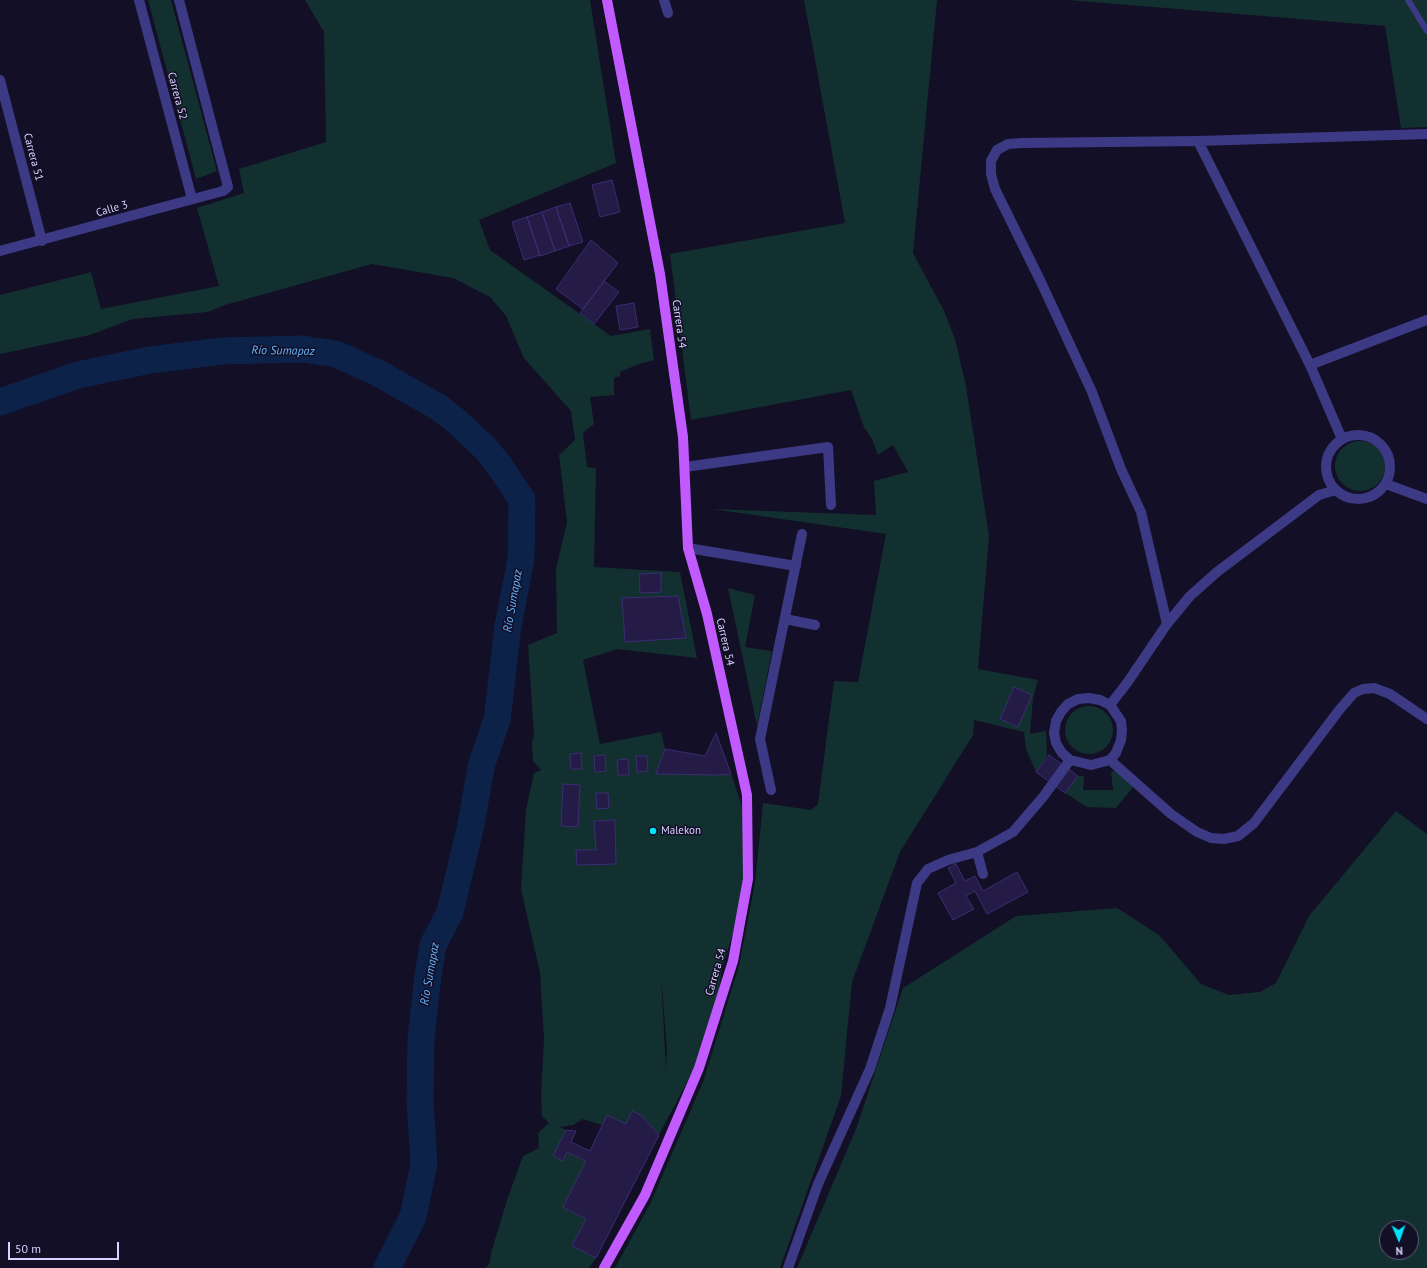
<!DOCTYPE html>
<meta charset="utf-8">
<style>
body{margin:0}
#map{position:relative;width:1427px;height:1268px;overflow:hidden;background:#130f26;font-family:"PT Sans",sans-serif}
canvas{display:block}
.north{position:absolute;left:1379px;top:1220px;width:40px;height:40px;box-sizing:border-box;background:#130f26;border:1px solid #625e7d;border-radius:50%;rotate:178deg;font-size:11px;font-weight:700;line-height:16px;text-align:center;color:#d9d4ff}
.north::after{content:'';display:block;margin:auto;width:14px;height:18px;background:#00e5ff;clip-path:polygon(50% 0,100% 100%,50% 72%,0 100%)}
.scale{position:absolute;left:8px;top:1242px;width:111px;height:18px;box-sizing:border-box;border:2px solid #d9d4ff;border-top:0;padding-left:5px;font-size:12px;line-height:14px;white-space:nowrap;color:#d9d4ff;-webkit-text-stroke:3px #130f26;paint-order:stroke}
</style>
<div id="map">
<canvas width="1427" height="1268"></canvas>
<div class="north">N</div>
<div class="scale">50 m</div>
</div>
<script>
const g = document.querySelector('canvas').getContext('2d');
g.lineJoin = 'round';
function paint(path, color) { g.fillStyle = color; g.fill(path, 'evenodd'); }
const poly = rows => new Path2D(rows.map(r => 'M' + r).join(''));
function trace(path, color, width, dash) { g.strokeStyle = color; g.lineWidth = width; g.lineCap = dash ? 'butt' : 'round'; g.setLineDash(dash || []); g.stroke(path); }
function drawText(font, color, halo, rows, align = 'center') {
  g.font = font + ' "PT Sans",sans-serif'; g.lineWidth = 3; g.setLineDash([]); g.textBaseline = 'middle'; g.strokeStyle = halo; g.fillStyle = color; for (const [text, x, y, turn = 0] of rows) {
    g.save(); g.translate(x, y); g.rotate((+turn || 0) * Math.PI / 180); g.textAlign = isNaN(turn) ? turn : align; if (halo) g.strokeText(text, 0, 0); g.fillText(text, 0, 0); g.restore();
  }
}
const green = poly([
 [148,0,171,0,217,171,196,179],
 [305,0,590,0,616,163,479,220,490,250,611,336,650,329,654,360,639,364,620,372,620,376,614,378,614,395,590,397,594,424,583,433,587,467,596,468,594,567,680,572,697,658,617,649,583,660,600,744,661,732,665,749,656,774,721,775,731,774,743,809,744,875,734,930,722,968,719,990,694,1069,659,1135,641,1115,633,1111,626,1124,607,1115,602,1125,583,1119,573,1125,560,1127,566,1130,553,1156,563,1160,567,1152,586,1161,563,1207,586,1219,572,1246,596,1258,589,1268,486,1268,490,1262,491,1253,507,1200,523,1156,539,1148,538,1133,549,1123,542,1116,541,1095,544,1039,540,973,521,889,526,810,534,773,541,770,533,761,532,742,534,736,528,645,557,633,556,569,567,522,559,455,575,440,571,411,524,358,506,316,490,297,453,278,372,264,225,305,208,312,133,319,90,335,0,354,0,295,91,272,101,309,219,286,197,208,244,193,239,169,326,142,324,32],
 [661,975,667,1049,666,1070],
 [804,0,937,0,913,253,944,311,955,339,966,386,989,536,978,669,1038,680,1033,698,1030,734,1046,731,1047,756,1036,772,1026,749,1024,732,974,720,973,735,900,852,852,982,841,1096,780,1268,615,1268,650,1204,703,1082,739,966,755,883,763,803,811,810,818,804,834,681,858,682,886,534,712,509,876,515,874,481,908,472,893,445,878,455,872,439,864,427,851,390,691,420,670,254,845,223],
 [1068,0,1427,0,1427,127,1401,128,1385,26],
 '1335 466a25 25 0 1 1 50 0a25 25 0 1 1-50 0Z',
 [728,588,755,595,745,647,772,651,757,726],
 '1065 730a24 24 0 1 1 48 0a24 24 0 1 1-48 0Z',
 [1119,769,1136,784,1116,808,1087,807,1065,793,1078,776,1084,776,1083,790,1113,790,1111,772],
 [1396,811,1427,834,1427,1268,797,1268,856,1129,903,988,1016,916,1117,908,1159,935,1201,984,1229,995,1260,992,1276,983,1309,916],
 [1387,1228,1411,1228,1411,1252,1387,1252]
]);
const river = poly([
 [0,402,78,375,150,360,222,351,303,349,336,354,378,373,438,407,455,420,485,448,499,465,522,500,521,559,508,626,497,720,482,763,470,829,450,912,433,945,428,976,421,1038,420,1101,424,1164,413,1217,387,1268]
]);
const building = poly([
 [612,180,620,212,600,217,592,185,612,180],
 [570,203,583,242,569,246,556,207,570,203],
 [556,207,569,246,555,251,542,212,556,207],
 [542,212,555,251,540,256,527,217,542,212],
 [527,217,540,255,524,260,512,222,527,217],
 [591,240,618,263,583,309,556,289,591,240],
 [604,281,619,292,594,324,580,313,604,281],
 [634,303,638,327,620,330,616,306,634,303],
 [661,573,661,592,640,593,639,574,661,573],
 [678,596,686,638,625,642,622,598,678,596],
 [1014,687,1032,695,1018,727,1000,719,1014,687],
 [716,733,731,774,721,775,656,774,665,749,705,756,716,733],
 [581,753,582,769,571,769,570,754,581,753],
 [605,755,606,771,595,772,594,756,605,755],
 [1049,755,1078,776,1065,793,1036,772,1049,755],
 [636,756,647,756,648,771,637,772,636,756],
 [628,759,629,775,618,775,617,760,628,759],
 [563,784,580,785,578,827,561,826,563,784],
 [596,793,608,793,609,808,597,809,596,793],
 [615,820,616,864,577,865,576,850,596,850,594,821,615,820],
 [956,864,965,881,975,876,983,891,1017,872,1028,892,987,914,975,891,966,896,974,909,953,920,938,893,956,883,948,868,956,864],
 [632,1111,641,1115,659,1135,596,1258,572,1246,586,1219,563,1207,586,1161,567,1152,563,1161,553,1156,566,1130,576,1131,571,1142,590,1151,607,1115,626,1124,632,1111]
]);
const lane = poly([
 [1408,0,1427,31]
]);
const street = poly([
 [139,0,192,199],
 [664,0,668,13],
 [0,80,42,241],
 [1198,141,1310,365,1342,439],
 [0,251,223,191,228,187,179,0],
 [1310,365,1427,320],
 '1326 467a32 32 0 1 1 64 0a32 32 0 1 1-64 0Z',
 [685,467,828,447,831,505],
 [1386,484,1427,499],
 [688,548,796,566],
 [785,619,815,625],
 [1167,624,1141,512,1121,469,1092,392,1040,280,995,189,991,174,991,161,997,150,1008,144,1022,143,1198,141,1427,134],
 [1089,698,1100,700,1110,705,1121,721,1122,730,1121,740,1116,753,1110,760,1091,765,1070,760,1062,753,1056,743,1054,733,1056,721,1061,712,1068,704,1078,699,1089,698],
 [1110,705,1127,683,1167,624,1190,596,1217,572,1319,495,1336,490],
 [1110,760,1171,814,1197,832,1211,838,1224,839,1238,836,1254,823,1340,709,1354,693,1363,689,1374,688,1390,694,1427,719],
 [771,790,760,739,802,534],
 [977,852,983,874],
 [788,1268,818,1184,870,1069,890,1008,917,883,928,869,948,860,977,852,1013,832,1043,797,1070,760]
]);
const primary = poly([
 [604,1268,645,1195,699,1068,733,961,748,879,747,795,707,614,688,548,683,437,660,274,607,0]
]);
const markers = [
 [653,831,4,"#00e5ff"]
];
const streetNames = [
 ["Carrera 52",177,96,75],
 ["Carrera 51",33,157,75],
 ["Calle 3",112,209,-16],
 ["Carrera 54",679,324,82],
 ["Carrera 54",725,642,77],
 ["Carrera 54",716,972,-74]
];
const poiNames = [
 ["Malekon",661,831]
];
const waterNames = [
 ["Río Sumapaz",283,351,1],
 ["Río Sumapaz",513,601,-80],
 ["Río Sumapaz",430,974,-80]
];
paint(green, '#12302f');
trace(river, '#0c2248', 27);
paint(building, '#241b47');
trace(building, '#3b2d73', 1);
trace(lane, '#3d3a85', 6);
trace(street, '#3d3a85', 10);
trace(primary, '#c25bff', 10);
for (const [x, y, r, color] of markers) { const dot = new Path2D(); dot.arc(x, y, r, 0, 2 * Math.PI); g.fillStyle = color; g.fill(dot); trace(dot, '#130f26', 1.5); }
drawText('11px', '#d9d4ff', '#130f26', streetNames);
drawText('11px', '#d9d4ff', '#130f26', poiNames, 'left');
drawText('italic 12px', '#62b6ff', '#130f26', waterNames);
</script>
